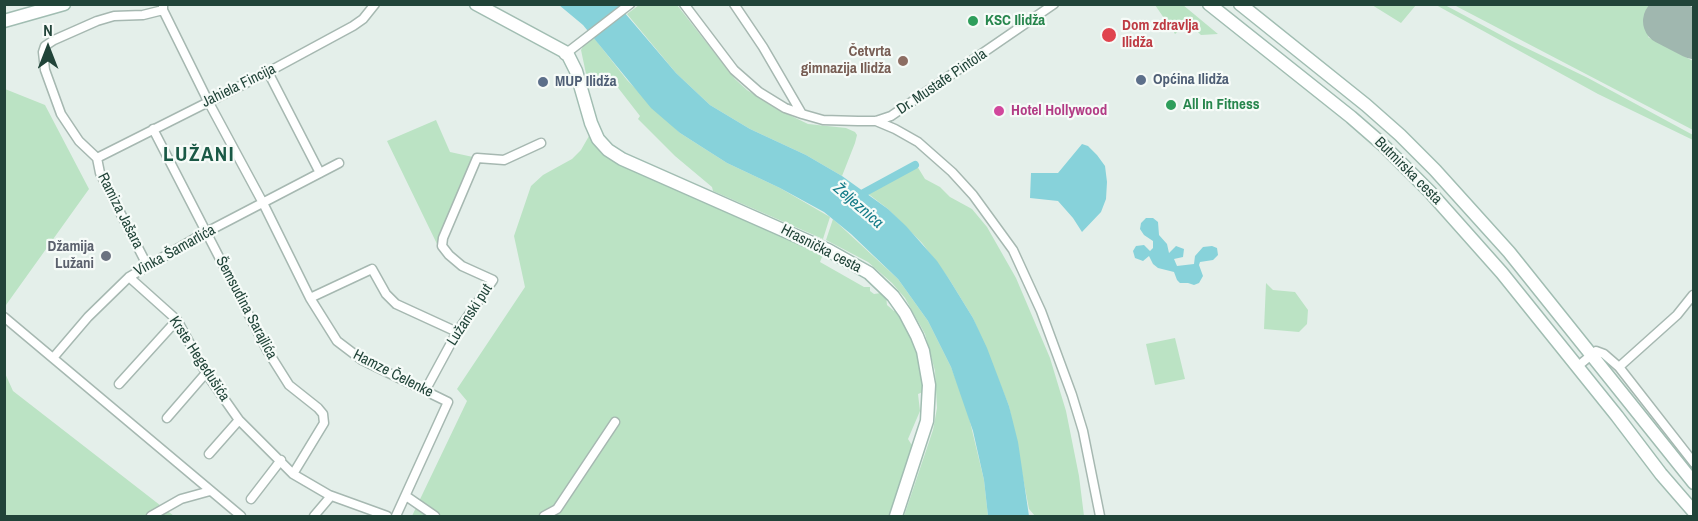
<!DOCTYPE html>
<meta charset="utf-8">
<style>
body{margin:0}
#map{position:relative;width:1698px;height:521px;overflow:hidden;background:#e4efea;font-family:"Archivo Narrow",sans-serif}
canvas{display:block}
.frame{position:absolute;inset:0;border:6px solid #214439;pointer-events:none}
.north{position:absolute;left:18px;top:18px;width:60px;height:60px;-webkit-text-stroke:4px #f6fbf8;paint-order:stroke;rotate:0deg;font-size:16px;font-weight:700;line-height:24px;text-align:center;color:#214439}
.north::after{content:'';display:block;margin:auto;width:21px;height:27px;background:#214439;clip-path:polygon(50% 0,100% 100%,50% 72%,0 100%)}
</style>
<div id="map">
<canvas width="1698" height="521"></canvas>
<div class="frame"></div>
<div class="north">N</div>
</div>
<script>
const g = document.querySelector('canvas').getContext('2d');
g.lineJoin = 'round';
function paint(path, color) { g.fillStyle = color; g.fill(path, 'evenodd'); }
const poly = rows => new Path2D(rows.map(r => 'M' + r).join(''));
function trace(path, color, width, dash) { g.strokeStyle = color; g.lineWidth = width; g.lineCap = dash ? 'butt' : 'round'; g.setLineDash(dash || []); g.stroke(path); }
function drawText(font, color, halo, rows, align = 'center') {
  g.font = font + ' "Archivo Narrow",sans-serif'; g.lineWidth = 4.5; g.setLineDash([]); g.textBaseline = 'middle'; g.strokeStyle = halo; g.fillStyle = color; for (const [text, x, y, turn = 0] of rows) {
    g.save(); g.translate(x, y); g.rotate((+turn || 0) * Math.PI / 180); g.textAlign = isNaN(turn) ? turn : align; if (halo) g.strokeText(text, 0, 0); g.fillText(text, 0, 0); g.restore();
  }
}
const green = poly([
 [639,5,677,5,735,79,747,90,777,109,808,124,846,128,855,132,857,135,855,143,842,176,806,155,750,129,710,105,676,73,627,14],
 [1155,5,1183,5,1218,34,1201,35,1189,24,1175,34],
 [1372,5,1416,5,1401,23],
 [1436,5,1445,5,1512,41,1588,78,1693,135,1693,140,1598,94],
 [1454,5,1651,5,1661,12,1648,37,1693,61,1693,130],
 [594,38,627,80,680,133,727,163,780,188,830,217,823,239,713,191,712,187,675,156,638,119,640,116,612,80,589,88,581,50,584,45],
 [5,89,45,105,89,189,6,305,4,304],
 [436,120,450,152,473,157,437,244,387,141],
 [589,136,598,147,626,168,824,252,820,262,864,287,870,287,870,291,874,294,881,293,886,296,887,305,894,311,897,310,912,335,924,375,923,392,918,394,920,411,908,439,913,447,892,516,412,516,467,401,457,389,525,287,514,236,531,186,543,175,572,159,581,150],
 [917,166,925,179,940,187,950,197,972,209,987,227,1016,278,1050,358,1066,411,1079,476,1084,516,1035,516,1029,509,1009,406,973,318,949,279,922,243,888,209,867,193],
 [833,219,898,279,928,321,951,367,966,405,984,480,988,516,904,516,933,430,937,408,935,371,925,334,905,298,892,283,868,262,826,240],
 [1266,283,1273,290,1295,292,1308,310,1307,324,1299,332,1264,329],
 [1175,338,1185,379,1155,385,1146,344],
 [4,371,13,391,174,516,5,516]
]);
const water = poly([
 [559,5,618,5,676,73,710,105,750,129,806,155,842,176,888,209,906,226,937,261,949,279,973,318,987,348,1009,406,1018,442,1029,516,988,516,984,480,973,431,951,367,928,321,898,279,851,234,824,212,780,188,727,163,680,133,651,108,583,25],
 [1082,144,1088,146,1097,155,1105,166,1107,182,1106,199,1101,212,1082,232,1073,218,1058,201,1030,198,1031,173,1058,173],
 [1146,218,1153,218,1158,222,1159,235,1167,244,1169,253,1176,246,1184,249,1183,257,1174,259,1177,266,1194,264,1195,256,1203,247,1212,246,1217,248,1218,255,1213,260,1200,262,1199,265,1203,276,1199,283,1194,285,1188,283,1180,283,1177,280,1174,272,1158,268,1153,264,1149,256,1143,261,1135,258,1133,251,1136,246,1144,245,1150,251,1153,248,1153,241,1144,235,1140,229,1141,223]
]);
const canal = poly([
 [858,196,915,165]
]);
const runway = poly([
 [1667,21,1694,35]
]);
const street = poly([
 [163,4,163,10,208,101,263,203,310,298,337,341,362,360,448,402,396,516],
 [684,4,734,70,759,92,785,108,802,114],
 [734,4,763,47,802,114,823,120,858,121,876,121,891,116,1054,4],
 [564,55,630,4],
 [268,72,320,173],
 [876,121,895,129,918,142,952,172,973,195,1013,250,1041,311,1072,395,1083,431,1100,516],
 [153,129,267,350,289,385,318,408,323,414,324,423,293,474],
 [97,158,268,72,353,26,363,19,375,4],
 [147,265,100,173,97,158,79,141,61,114,45,70,43,52,45,46,54,40,97,21,114,16,143,15,163,10],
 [129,277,177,320,206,373,239,420,293,474,329,495,387,516],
 [310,298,372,269,386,294,396,304,457,332],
 [4,317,241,516],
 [53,358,88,317,129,277,199,236,339,163],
 [1577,367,1596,351,1604,354,1619,367,1694,463],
 [1619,367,1677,315,1693,295],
 [119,384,177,320],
 [425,391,457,332,493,280,462,266,449,255,442,246,443,238,477,158,504,160,541,143],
 [167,418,206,373],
 [209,454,239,420],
 [406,496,435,516],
 [251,499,281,460],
 [151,516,181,499,210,491],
 [314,516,331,496],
 [544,516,557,509,615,422]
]);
const secondary = poly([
 [476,4,567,53,576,71,591,123,598,139,608,150,622,159,828,250,869,273,893,296,905,313,917,336,923,351,929,385,927,421,896,516],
 [1209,4,1351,117,1382,144,1430,192,1502,273,1617,416,1661,474,1694,512],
 [1240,4,1366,105,1400,135,1435,170,1509,252,1694,483],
 [4,21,64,4]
]);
const markers = [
 [973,21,6,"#2e9e5b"],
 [1109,35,8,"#e0444e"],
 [903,61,6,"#8d6e63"],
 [1141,80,6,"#5c6f8a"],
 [543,82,6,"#5c6f8a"],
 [1171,105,6,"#2e9e5b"],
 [999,111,6,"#d1479c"],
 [106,256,6,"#6b7280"]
];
const leisureNames = [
 ["KSC Ilidža",985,21],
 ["All In Fitness",1183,105]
];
const healthNames = [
 ["Dom zdravlja",1122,26],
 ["Ilidža",1122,43]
];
const educationNames = [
 ["Četvrta",891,52],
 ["gimnazija Ilidža",891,69]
];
const serviceNames = [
 ["Općina Ilidža",1153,80],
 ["MUP Ilidža",555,82]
];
const streetNames = [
 ["Dr. Mustafe Pintola",942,82,-34],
 ["Jahiela Fincija",239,86,-26],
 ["Butmirska cesta",1408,171,45],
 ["Ramiza Jašara",120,211,63],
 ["Hrasnička cesta",821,249,27],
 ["Vinka Šamarlića",175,251,-29],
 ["Šemsudina Sarajlića",246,308,62],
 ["Lužanski put",470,315,-57],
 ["Krste Hegedušića",199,359,57],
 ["Hamze Čelenke",393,374,27]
];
const hotelNames = [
 ["Hotel Hollywood",1011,111]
];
const worshipNames = [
 ["Džamija",94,247],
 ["Lužani",94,264]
];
const waterNames = [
 ["Željeznica",858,206,41]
];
const districtNames = [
 ["LUŽANI",199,155]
];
paint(green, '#bbe3c4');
paint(water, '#87d2da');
trace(canal, '#87d2da', 8);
trace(runway, '#a0b7af', 48);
trace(street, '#a6b8b1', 11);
trace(secondary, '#a1bdb2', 15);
trace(street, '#fff', 8);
trace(secondary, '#fff', 12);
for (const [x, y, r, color] of markers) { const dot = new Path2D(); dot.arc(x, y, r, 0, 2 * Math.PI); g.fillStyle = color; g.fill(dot); trace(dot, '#f6fbf8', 2); }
drawText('bold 15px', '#27864d', '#f6fbf8', leisureNames, 'left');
drawText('bold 15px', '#be3a42', '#f6fbf8', healthNames, 'left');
drawText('bold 15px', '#785e54', '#f6fbf8', educationNames, 'right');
drawText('bold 15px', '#4e5e75', '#f6fbf8', serviceNames, 'left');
drawText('15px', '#214439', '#f6fbf8', streetNames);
drawText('bold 15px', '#b23c85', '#f6fbf8', hotelNames, 'left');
drawText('bold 15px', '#5b616d', '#f6fbf8', worshipNames, 'right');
drawText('italic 16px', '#137b88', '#f6fbf8', waterNames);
g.letterSpacing = '1.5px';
drawText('bold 21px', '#1a5946', '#f6fbf8', districtNames);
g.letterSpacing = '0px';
</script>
